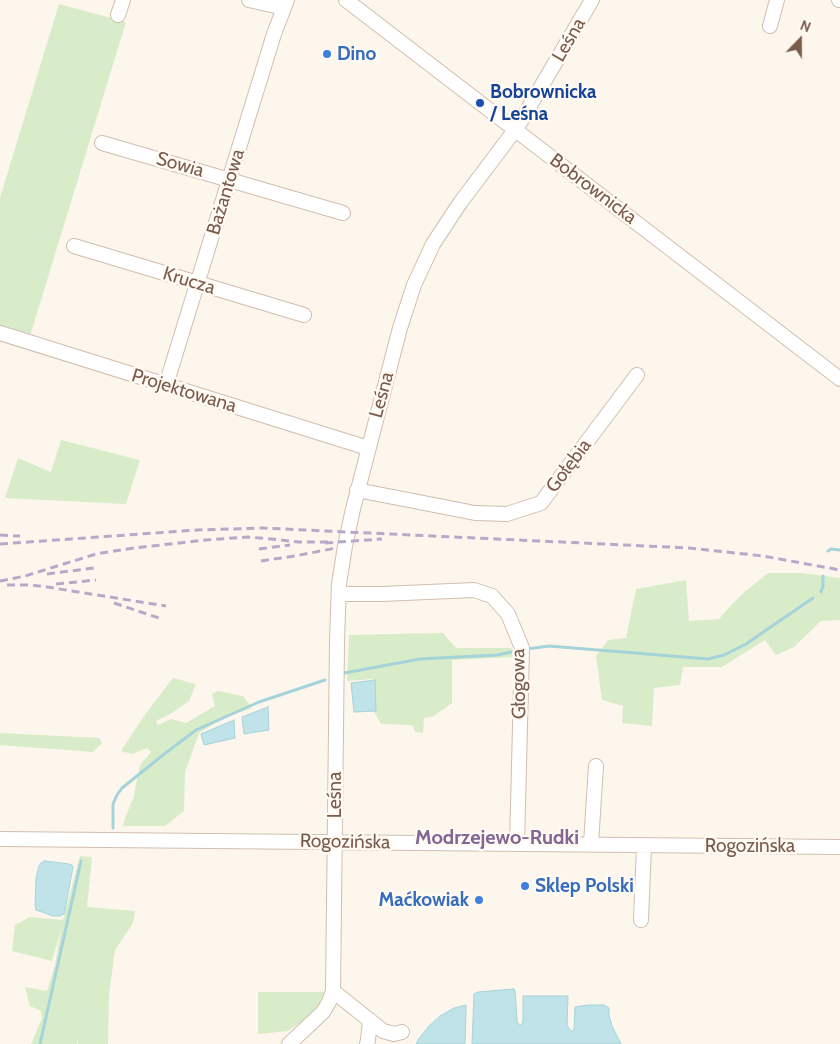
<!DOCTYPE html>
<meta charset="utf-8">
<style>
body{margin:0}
#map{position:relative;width:840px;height:1044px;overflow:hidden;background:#fdf6ec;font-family:Cabin,sans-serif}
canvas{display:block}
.north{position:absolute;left:775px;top:15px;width:50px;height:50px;-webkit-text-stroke:4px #fffaf3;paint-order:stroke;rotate:22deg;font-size:14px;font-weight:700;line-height:20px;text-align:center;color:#7a5c4d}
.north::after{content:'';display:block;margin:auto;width:18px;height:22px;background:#7a5c4d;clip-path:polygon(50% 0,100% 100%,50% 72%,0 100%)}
</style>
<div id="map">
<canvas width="840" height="1044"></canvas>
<div class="north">N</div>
</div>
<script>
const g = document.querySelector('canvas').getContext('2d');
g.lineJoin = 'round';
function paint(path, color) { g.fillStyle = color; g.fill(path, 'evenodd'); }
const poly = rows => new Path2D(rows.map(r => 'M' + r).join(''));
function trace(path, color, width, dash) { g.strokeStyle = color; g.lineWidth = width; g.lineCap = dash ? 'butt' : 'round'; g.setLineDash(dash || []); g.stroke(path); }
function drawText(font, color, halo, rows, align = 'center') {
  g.font = font + ' Cabin,sans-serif'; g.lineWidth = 5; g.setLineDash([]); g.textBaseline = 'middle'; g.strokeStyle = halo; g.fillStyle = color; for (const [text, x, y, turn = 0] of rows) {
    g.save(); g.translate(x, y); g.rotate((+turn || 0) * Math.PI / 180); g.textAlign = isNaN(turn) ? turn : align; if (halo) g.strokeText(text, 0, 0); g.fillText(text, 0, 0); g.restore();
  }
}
const green = poly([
 [59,4,126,22,30,336,0,326,0,198],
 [61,440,140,460,126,504,5,498,18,458,51,472],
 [768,573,801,573,840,578,840,620,821,621,794,647,776,655,765,640,722,667,683,667,680,685,654,688,652,726,622,723,623,706,602,700,596,656,608,640,626,638,636,589,686,580,689,621,719,619,731,605,747,590],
 [443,633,456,648,511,648,514,657,452,660,452,703,434,716,424,718,423,733,415,732,412,725,381,724,374,712,373,679,347,681,349,635],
 [173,678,196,684,189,701,170,714,156,721,158,725,171,719,186,723,215,706,212,694,218,691,243,696,252,708,225,717,199,733,185,772,184,811,165,826,123,826,125,818,133,799,140,765,151,752,147,748,132,754,121,751,144,716],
 [0,733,99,738,102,743,93,752,0,745],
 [80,856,92,857,87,907,135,911,133,923,115,950,109,995,108,1044,78,1044,78,1040,77,1044,31,1044,42,1018,41,1011,30,1006,25,987,47,991,55,965,61,930,52,961,12,951,15,925,30,917,63,920],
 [258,992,325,992,323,1003,310,1016,288,1031,258,1034]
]);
const water = poly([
 [375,680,376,711,354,712,351,683,375,680],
 [268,707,269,730,244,734,242,717,268,707],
 [234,720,235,738,204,745,201,734,234,720],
 [45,861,69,864,72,865,73,867,65,910,64,914,60,916,53,916,36,910,35,905,36,878,39,866,41,863,45,861],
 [514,989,515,991,517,1019,517,1022,520,1025,522,1024,523,1020,523,996,568,996,567,1025,571,1031,573,1031,574,1029,575,1007,588,1005,604,1005,609,1008,609,1015,612,1026,621,1044,472,1044,474,994,478,992,514,989],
 [466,1005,466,1011,465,1044,416,1044,418,1040,429,1026,440,1016,454,1008,466,1005]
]);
const stream = poly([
 [828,551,831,549,840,550],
 [821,592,823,586,823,576],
 [527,649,549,646,708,659,724,655,746,644,813,598],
 [344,673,420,659,497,655,516,651],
 [113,828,113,804,117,795,122,788,163,755,196,730,259,702,325,680],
 [40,1044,81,861]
]);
const minor = poly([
 [249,0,284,8],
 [346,0,840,379],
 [839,0,840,0],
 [118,15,123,0],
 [770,26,777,0],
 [102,143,343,213],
 [74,246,304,315],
 [0,333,368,448],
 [166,385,274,34,287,0],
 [357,490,475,513,507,514,541,503,637,375],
 [339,594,382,594,474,590,492,596,508,614,522,648,517,844],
 [0,839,840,847],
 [591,844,596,766],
 [641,920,644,846],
 [333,991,383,1031,394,1034,402,1032],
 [289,1044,323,1012,329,1002,333,991,337,641,339,584,345,546,353,509,400,328,414,285,433,244,460,203,518,126,592,0],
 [367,1044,368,1040,370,1020]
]);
const rail = poly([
 [0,535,20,536],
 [325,543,382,539],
 [0,544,197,530,262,528,689,548,763,556,840,570],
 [259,549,290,545],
 [261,561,295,556,336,548],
 [47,574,94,568],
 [0,581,25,576,96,554,134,548,206,540,248,537,271,539,299,542,330,542],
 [56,584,96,580],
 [7,585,31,585,47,587,166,606],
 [114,603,162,619]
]);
const markers = [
 [327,54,5,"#3f7fe0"],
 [480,103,5,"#1a4fb4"],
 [525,886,5,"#3f7fe0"],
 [479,900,5,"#3f7fe0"]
];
const streetNames = [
 ["Leśna",569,40,-60],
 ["Sowia",180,165,16],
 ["Bobrownicka",593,189,37],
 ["Bażantowa",226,192,-73],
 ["Krucza",189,281,17],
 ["Projektowana",184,391,17],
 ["Leśna",382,395,-75],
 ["Gołębia",569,466,-53],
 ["Głogowa",519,684,-91],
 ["Leśna",335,795,-90],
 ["Rogozińska",345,842,1],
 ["Rogozińska",750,846]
];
const shopNames = [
 ["Dino",337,54],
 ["Sklep Polski",535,886],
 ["Maćkowiak",469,900,"right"]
];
const transitNames = [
 ["Bobrownicka",490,92],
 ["/ Leśna",490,114]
];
const neighbourhoodNames = [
 ["Modrzejewo-Rudki",497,838]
];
paint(green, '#d8ecc9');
paint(water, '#bfe3e8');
trace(water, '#a5d3da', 1);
trace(stream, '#a5d3da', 3);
trace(minor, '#d1beb0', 16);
trace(minor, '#fff', 14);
trace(rail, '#b9a8c9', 3, [8, 5]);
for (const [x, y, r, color] of markers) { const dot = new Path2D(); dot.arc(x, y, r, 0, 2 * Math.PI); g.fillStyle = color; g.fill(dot); trace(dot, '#fffaf3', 2); }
drawText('19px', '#7a5c4d', '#fffaf3', streetNames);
drawText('bold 19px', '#366cbe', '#fffaf3', shopNames, 'left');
drawText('bold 19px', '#164399', '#fffaf3', transitNames, 'left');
drawText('bold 20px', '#846695', '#fffaf3', neighbourhoodNames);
</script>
